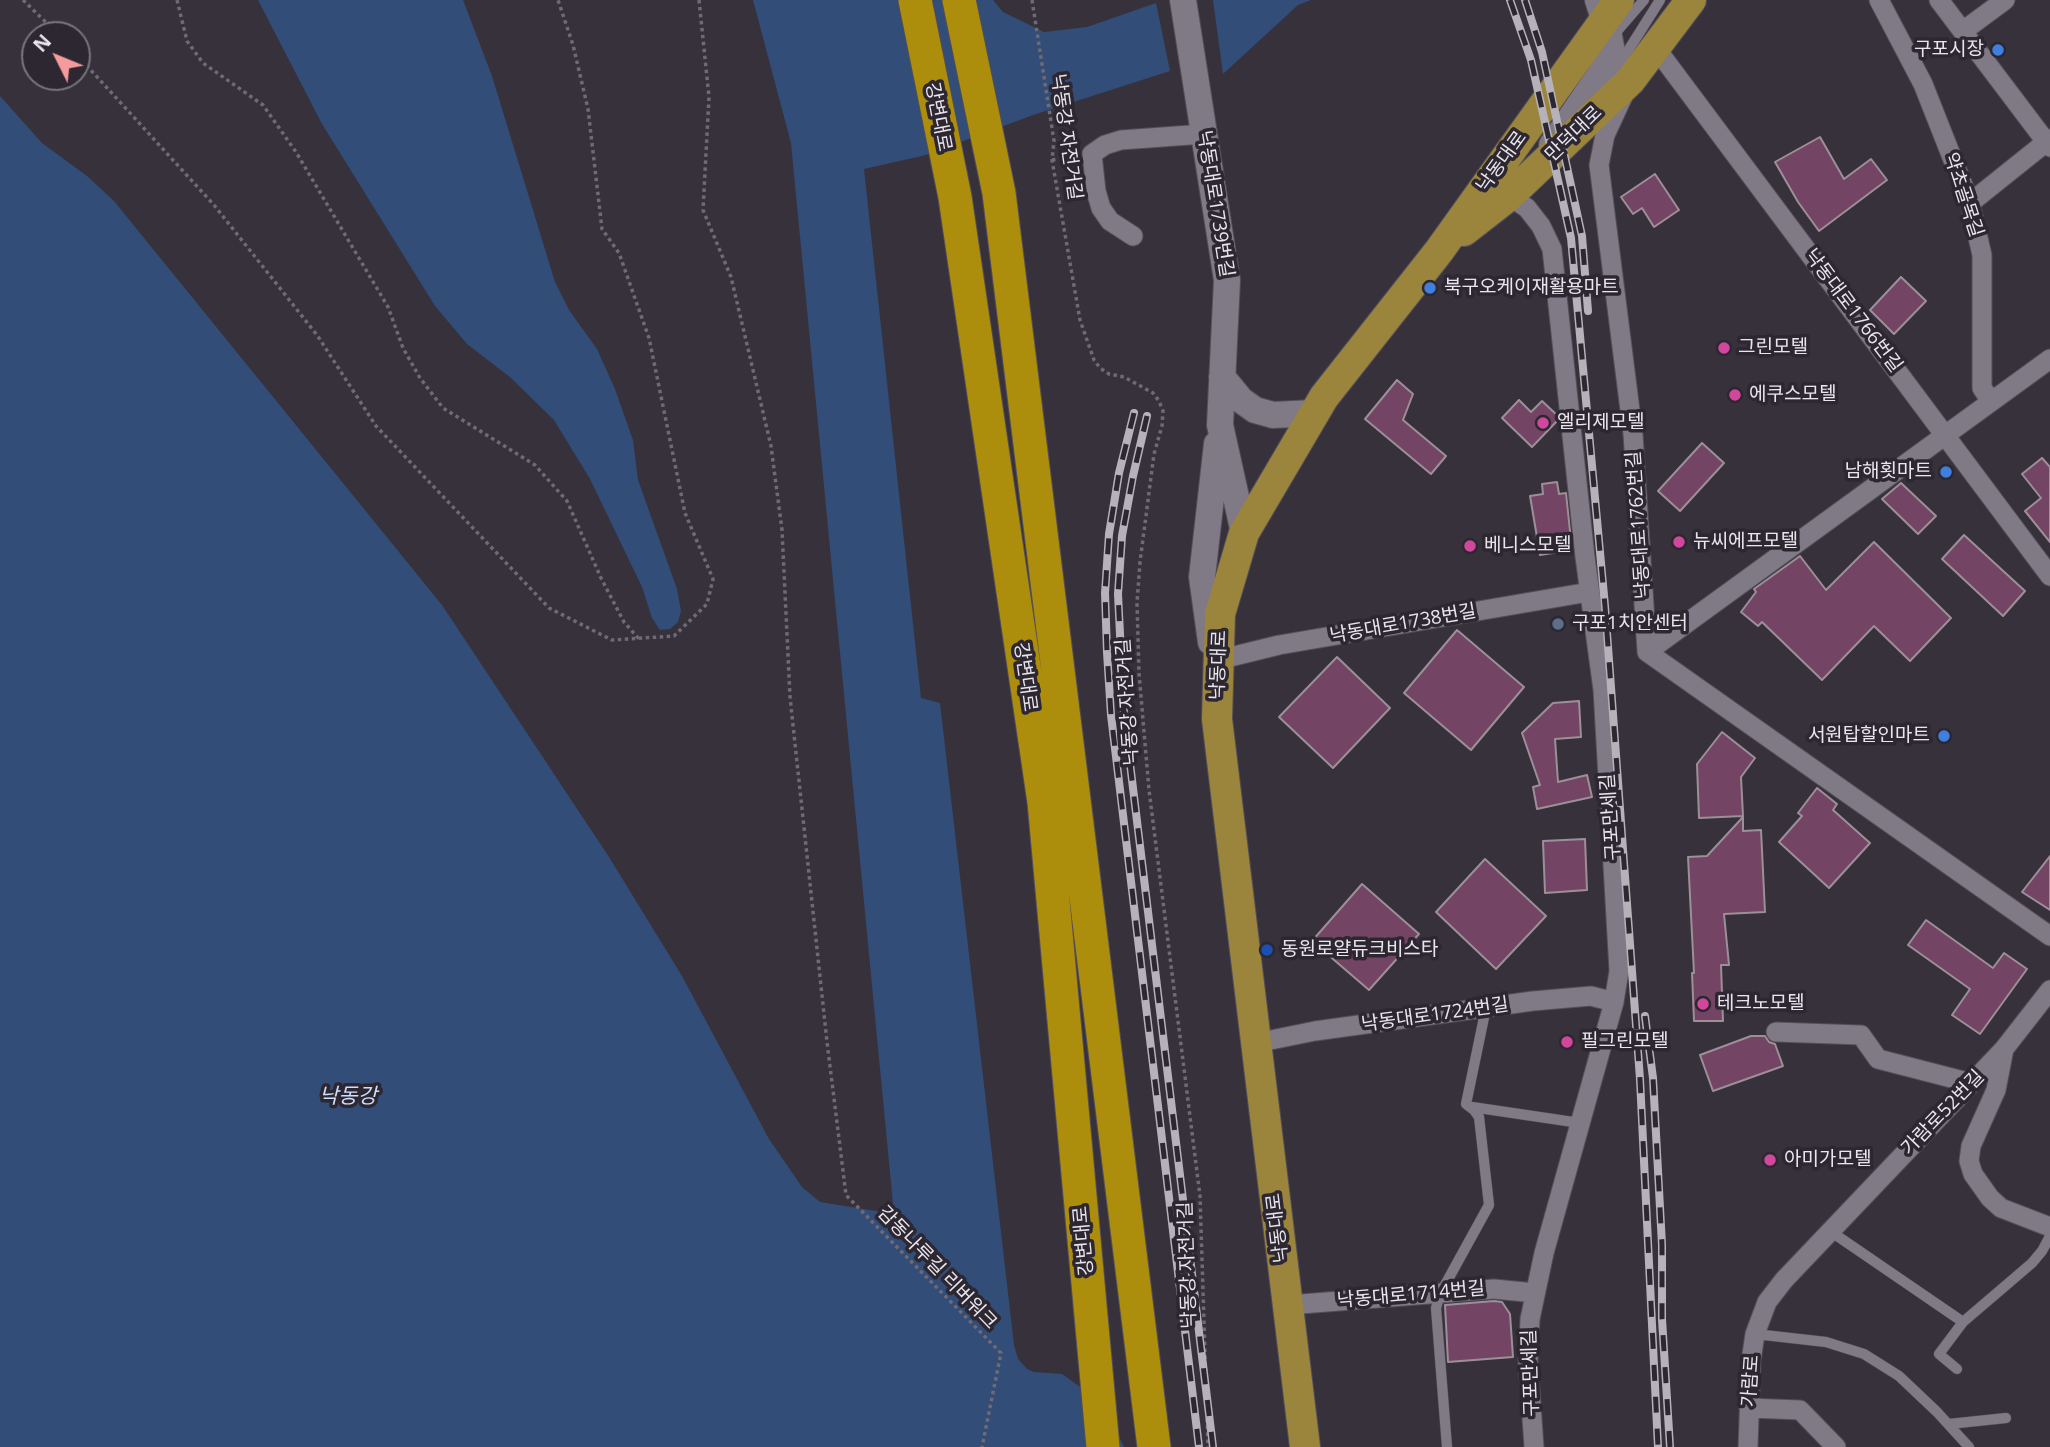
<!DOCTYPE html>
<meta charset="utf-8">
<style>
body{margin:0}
#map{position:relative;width:2050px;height:1447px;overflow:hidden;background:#37313c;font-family:"Open Sans",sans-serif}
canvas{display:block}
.north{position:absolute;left:21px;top:21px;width:70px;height:70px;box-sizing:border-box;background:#2d2732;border:2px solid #78737c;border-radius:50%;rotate:313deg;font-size:19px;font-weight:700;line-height:28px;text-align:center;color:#e8e5ec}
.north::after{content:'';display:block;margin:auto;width:24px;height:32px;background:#f59b9b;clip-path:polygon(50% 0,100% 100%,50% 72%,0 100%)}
</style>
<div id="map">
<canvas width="2050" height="1447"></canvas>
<div class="north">N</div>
</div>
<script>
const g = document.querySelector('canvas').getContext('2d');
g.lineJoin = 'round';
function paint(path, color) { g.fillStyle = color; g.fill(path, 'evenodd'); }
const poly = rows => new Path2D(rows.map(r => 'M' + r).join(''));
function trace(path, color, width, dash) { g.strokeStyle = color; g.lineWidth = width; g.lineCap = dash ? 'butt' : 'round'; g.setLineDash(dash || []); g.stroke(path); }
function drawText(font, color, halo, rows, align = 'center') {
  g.font = font + ' "Open Sans","Noto Sans KR",sans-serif'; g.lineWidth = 7; g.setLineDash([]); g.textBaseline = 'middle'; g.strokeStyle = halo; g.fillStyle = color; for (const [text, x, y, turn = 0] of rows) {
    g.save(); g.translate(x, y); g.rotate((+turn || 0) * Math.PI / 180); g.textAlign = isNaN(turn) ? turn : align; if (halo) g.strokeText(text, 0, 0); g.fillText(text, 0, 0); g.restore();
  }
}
const water = poly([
 [258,0,463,0,492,76,555,282,569,310,597,349,615,389,633,440,638,480,677,589,681,611,678,622,670,629,660,630,652,618,642,587,590,479,554,420,511,378,467,344,435,306,322,124],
 [753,0,993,0,1003,12,1044,32,1087,27,1156,3,1170,71,1033,115,926,155,864,169,921,698,940,703,1014,1345,1018,1359,1027,1369,1034,1372,1062,1374,1079,1386,1109,1416,1124,1447,0,1447,0,96,42,143,87,176,114,201,442,605,609,857,682,976,769,1139,802,1187,820,1202,894,1214,791,143],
 [1213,0,1311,0,1298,5,1223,74]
]);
const building = poly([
 [1820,137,1844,179,1871,159,1887,180,1819,231,1798,202,1775,162,1820,137],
 [1655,174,1679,210,1654,227,1642,208,1633,214,1621,197,1655,174],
 [1901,277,1926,301,1894,334,1870,310,1901,277],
 [1397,380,1413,394,1403,420,1446,456,1431,474,1365,419,1397,380],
 [1519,400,1531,412,1542,401,1558,416,1558,420,1532,447,1502,418,1519,400],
 [1702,443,1724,463,1680,511,1658,491,1702,443],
 [2042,458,2050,467,2050,542,2025,511,2041,498,2022,474,2042,458],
 [1557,482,1559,494,1566,493,1572,550,1540,555,1530,496,1543,494,1542,484,1557,482],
 [1901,483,1936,516,1918,534,1882,499,1901,483],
 [1964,535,2025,591,2003,616,1942,559,1964,535],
 [1874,542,1951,618,1910,661,1874,626,1822,680,1762,622,1758,626,1741,612,1756,592,1754,589,1800,556,1826,590,1874,542],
 [1457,630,1524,687,1471,750,1404,693,1457,630],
 [1337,657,1390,708,1333,768,1279,717,1337,657],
 [1579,701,1581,737,1555,739,1558,782,1587,775,1592,797,1537,809,1533,787,1540,785,1522,733,1553,703,1579,701],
 [1722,732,1755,758,1741,777,1743,816,1699,818,1697,764,1722,732],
 [1817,788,1837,804,1833,810,1870,843,1829,888,1779,842,1802,816,1798,813,1817,788],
 [1743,817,1743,831,1761,830,1765,912,1724,914,1729,965,1721,965,1723,1021,1694,1021,1692,973,1694,973,1688,857,1707,856,1743,817],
 [1585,839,1587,890,1545,893,1543,841,1585,839],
 [2050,856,2050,910,2022,892,2050,856],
 [1485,859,1546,916,1496,969,1436,912,1485,859],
 [1362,884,1419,934,1369,990,1312,941,1362,884],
 [1926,920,1993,968,2004,953,2027,969,1980,1034,1952,1015,1970,989,1908,945,1926,920],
 [1751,1036,1765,1036,1769,1042,1775,1044,1783,1066,1713,1091,1700,1055,1751,1036],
 [1494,1301,1502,1302,1510,1314,1513,1357,1448,1362,1445,1305,1494,1301]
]);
const path = poly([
 [23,0,59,35],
 [177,0,187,41,203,63,263,105,296,152,388,307,403,348,420,378,443,408,535,465,567,501,601,578,624,622,639,639],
 [699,0,709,97,703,210,731,277,771,446,782,530,790,697,827,1042,846,1195,1001,1353,982,1447],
 [1032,0,1054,141,1052,160,1080,320,1094,360,1100,368,1109,374,1124,377,1153,393,1159,401,1163,411,1162,426,1154,454,1140,562,1137,603,1139,673,1149,790,1200,1196,1208,1447],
 [77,55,214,205,317,335,376,426,549,608,612,640,674,636,707,604,713,579,685,513,649,338,619,253,602,229,588,109,573,45,558,0],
 [1052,160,1076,157]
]);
const lane = poly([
 [1612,37,1644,0],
 [1614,73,1660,0],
 [1472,1107,1580,1123],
 [1830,1231,1963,1322],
 [1755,1334,1826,1342,1864,1354,1899,1376,1937,1412,1969,1447],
 [1957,1369,1939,1354,1963,1322,2032,1263,2042,1251,2050,1236],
 [1949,1424,2006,1418],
 [1447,1447,1436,1308,1440,1294,1489,1205,1479,1117,1474,1110,1466,1104,1486,1008]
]);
const street = poly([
 [1879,0,1923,84,1970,203,1982,255,1982,388,1991,401],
 [1939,0,2050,147],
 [1963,31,2005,0],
 [1655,47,2050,576],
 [1624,94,1605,135,1599,165,1633,434,1647,652,2050,936],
 [1509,196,1527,208,1541,226,1552,249,1585,557,1603,690,1619,971,1614,1002,1544,1253,1530,1319,1528,1361,1534,1447],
 [1970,203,2050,139],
 [1133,236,1110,221,1101,208,1096,191,1092,154,1105,145,1121,140,1204,134],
 [1647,652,2050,359],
 [1218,660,1279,645,1589,592],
 [1776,1032,1861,1035,1878,1059,1971,1083],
 [1256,1043,1315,1031,1533,1001,1591,996,1614,1002],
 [2004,1049,1996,1090,1971,1146,1969,1161,1973,1174,1990,1198,2001,1208,2050,1227],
 [1288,1305,1494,1289,1535,1293],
 [1749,1408,1800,1410,1836,1447],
 [1748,1447,1751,1361,1755,1334,1767,1302,1784,1280,2004,1049,2050,990]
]);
const secondary = poly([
 [1183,0,1227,280,1220,425,1244,533],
 [1552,145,1601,73,1612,52,1608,31,1598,0],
 [1222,377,1241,400,1255,410,1273,415,1314,413],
 [1211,642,1202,577,1217,444]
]);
const primary = poly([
 [1464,231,1509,196,1630,81,1691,0],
 [1305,1447,1217,719,1220,614,1244,533,1324,397,1439,251,1619,0]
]);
const highway = poly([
 [915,0,955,197,1044,802,1103,1447],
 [959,0,999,193,1154,1447]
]);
const rail = poly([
 [1510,0,1531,60,1571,238,1605,606,1640,1079,1658,1447],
 [1525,0,1542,52,1582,236,1588,311],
 [1134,413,1119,473,1109,534,1105,593,1107,652,1111,715,1199,1447],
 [1147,416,1133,476,1122,536,1118,594,1124,714,1213,1447],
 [1645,1016,1653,1078,1662,1245,1662,1319,1670,1447]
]);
const markers = [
 [1998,50,7,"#3f7fe0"],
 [1430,288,7,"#3f7fe0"],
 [1724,348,7,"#d1479c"],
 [1735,395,7,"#d1479c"],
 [1543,423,7,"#d1479c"],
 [1946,472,7,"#3f7fe0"],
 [1679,542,7,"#d1479c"],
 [1470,546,7,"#d1479c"],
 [1558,624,7,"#5c6f8a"],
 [1944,736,7,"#3f7fe0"],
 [1267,950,7,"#1a4fb4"],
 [1703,1004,7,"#d1479c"],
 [1567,1042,7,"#d1479c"],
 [1770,1160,7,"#d1479c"]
];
const poiNames = [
 ["구포시장",1984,50,"right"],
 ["북구오케이재활용마트",1444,288],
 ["그린모텔",1738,348],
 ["에쿠스모텔",1749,395],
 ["엘리제모텔",1557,423],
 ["남해횟마트",1932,472,"right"],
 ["뉴씨에프모텔",1693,542],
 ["베니스모텔",1484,546],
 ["구포1치안센터",1572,624],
 ["서원탑할인마트",1930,736,"right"],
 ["동원로얄듀크비스타",1281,950],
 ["테크노모텔",1717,1004],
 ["필그린모텔",1581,1042],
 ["아미가모텔",1784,1160]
];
const streetNames = [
 ["강변대로",938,117,79],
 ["만덕대로",1574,134,-44],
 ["낙동강 자전거길",1066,137,82],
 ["낙동대로",1502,162,-54],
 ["약초골목길",1963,195,72],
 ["낙동대로1739번길",1215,204,81],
 ["낙동대로1766번길",1853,311,53],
 ["낙동대로1762번길",1639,525,-94],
 ["낙동대로1738번길",1403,624,-10],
 ["낙동대로",1219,665,-88],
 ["강변대로",1025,677,82],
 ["낙동강 자전거길",1128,702,-94],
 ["구포만세길",1611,817,-94],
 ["낙동대로1724번길",1435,1015,-8],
 ["가람로52번길",1943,1113,-46],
 ["낙동대로",1278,1228,-97],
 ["강변대로",1084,1241,-95],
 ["낙동강 자전거길",1188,1265,-92],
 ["감동나루길 리버워크",937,1268,46],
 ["낙동대로1714번길",1411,1295,-5],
 ["구포만세길",1531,1373,-92],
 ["가람로",1751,1381,-86]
];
const waterNames = [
 ["낙동강",348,1097]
];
paint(water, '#314d78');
paint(building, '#744465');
trace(building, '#9d8f97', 2);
trace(lane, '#534e57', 11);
trace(street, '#534e57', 21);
trace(secondary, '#534e57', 28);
trace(primary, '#534e57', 32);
trace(highway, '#534e57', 35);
trace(path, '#6f6a74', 3.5, [3.5, 3.5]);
trace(lane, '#807986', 10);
trace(street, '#807986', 19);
trace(secondary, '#807986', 26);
trace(primary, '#9b853d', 30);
trace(highway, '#ad8d0c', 33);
trace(rail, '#b6b2ba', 8);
trace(rail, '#2d2732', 5, [16]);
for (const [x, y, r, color] of markers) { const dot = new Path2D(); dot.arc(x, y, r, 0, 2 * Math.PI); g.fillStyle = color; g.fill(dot); trace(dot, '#2d2732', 2.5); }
drawText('19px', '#e8e5ec', '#2d2732', poiNames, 'left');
drawText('19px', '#e8e5ec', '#2d2732', streetNames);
drawText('italic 21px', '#cddffc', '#2d2732', waterNames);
</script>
